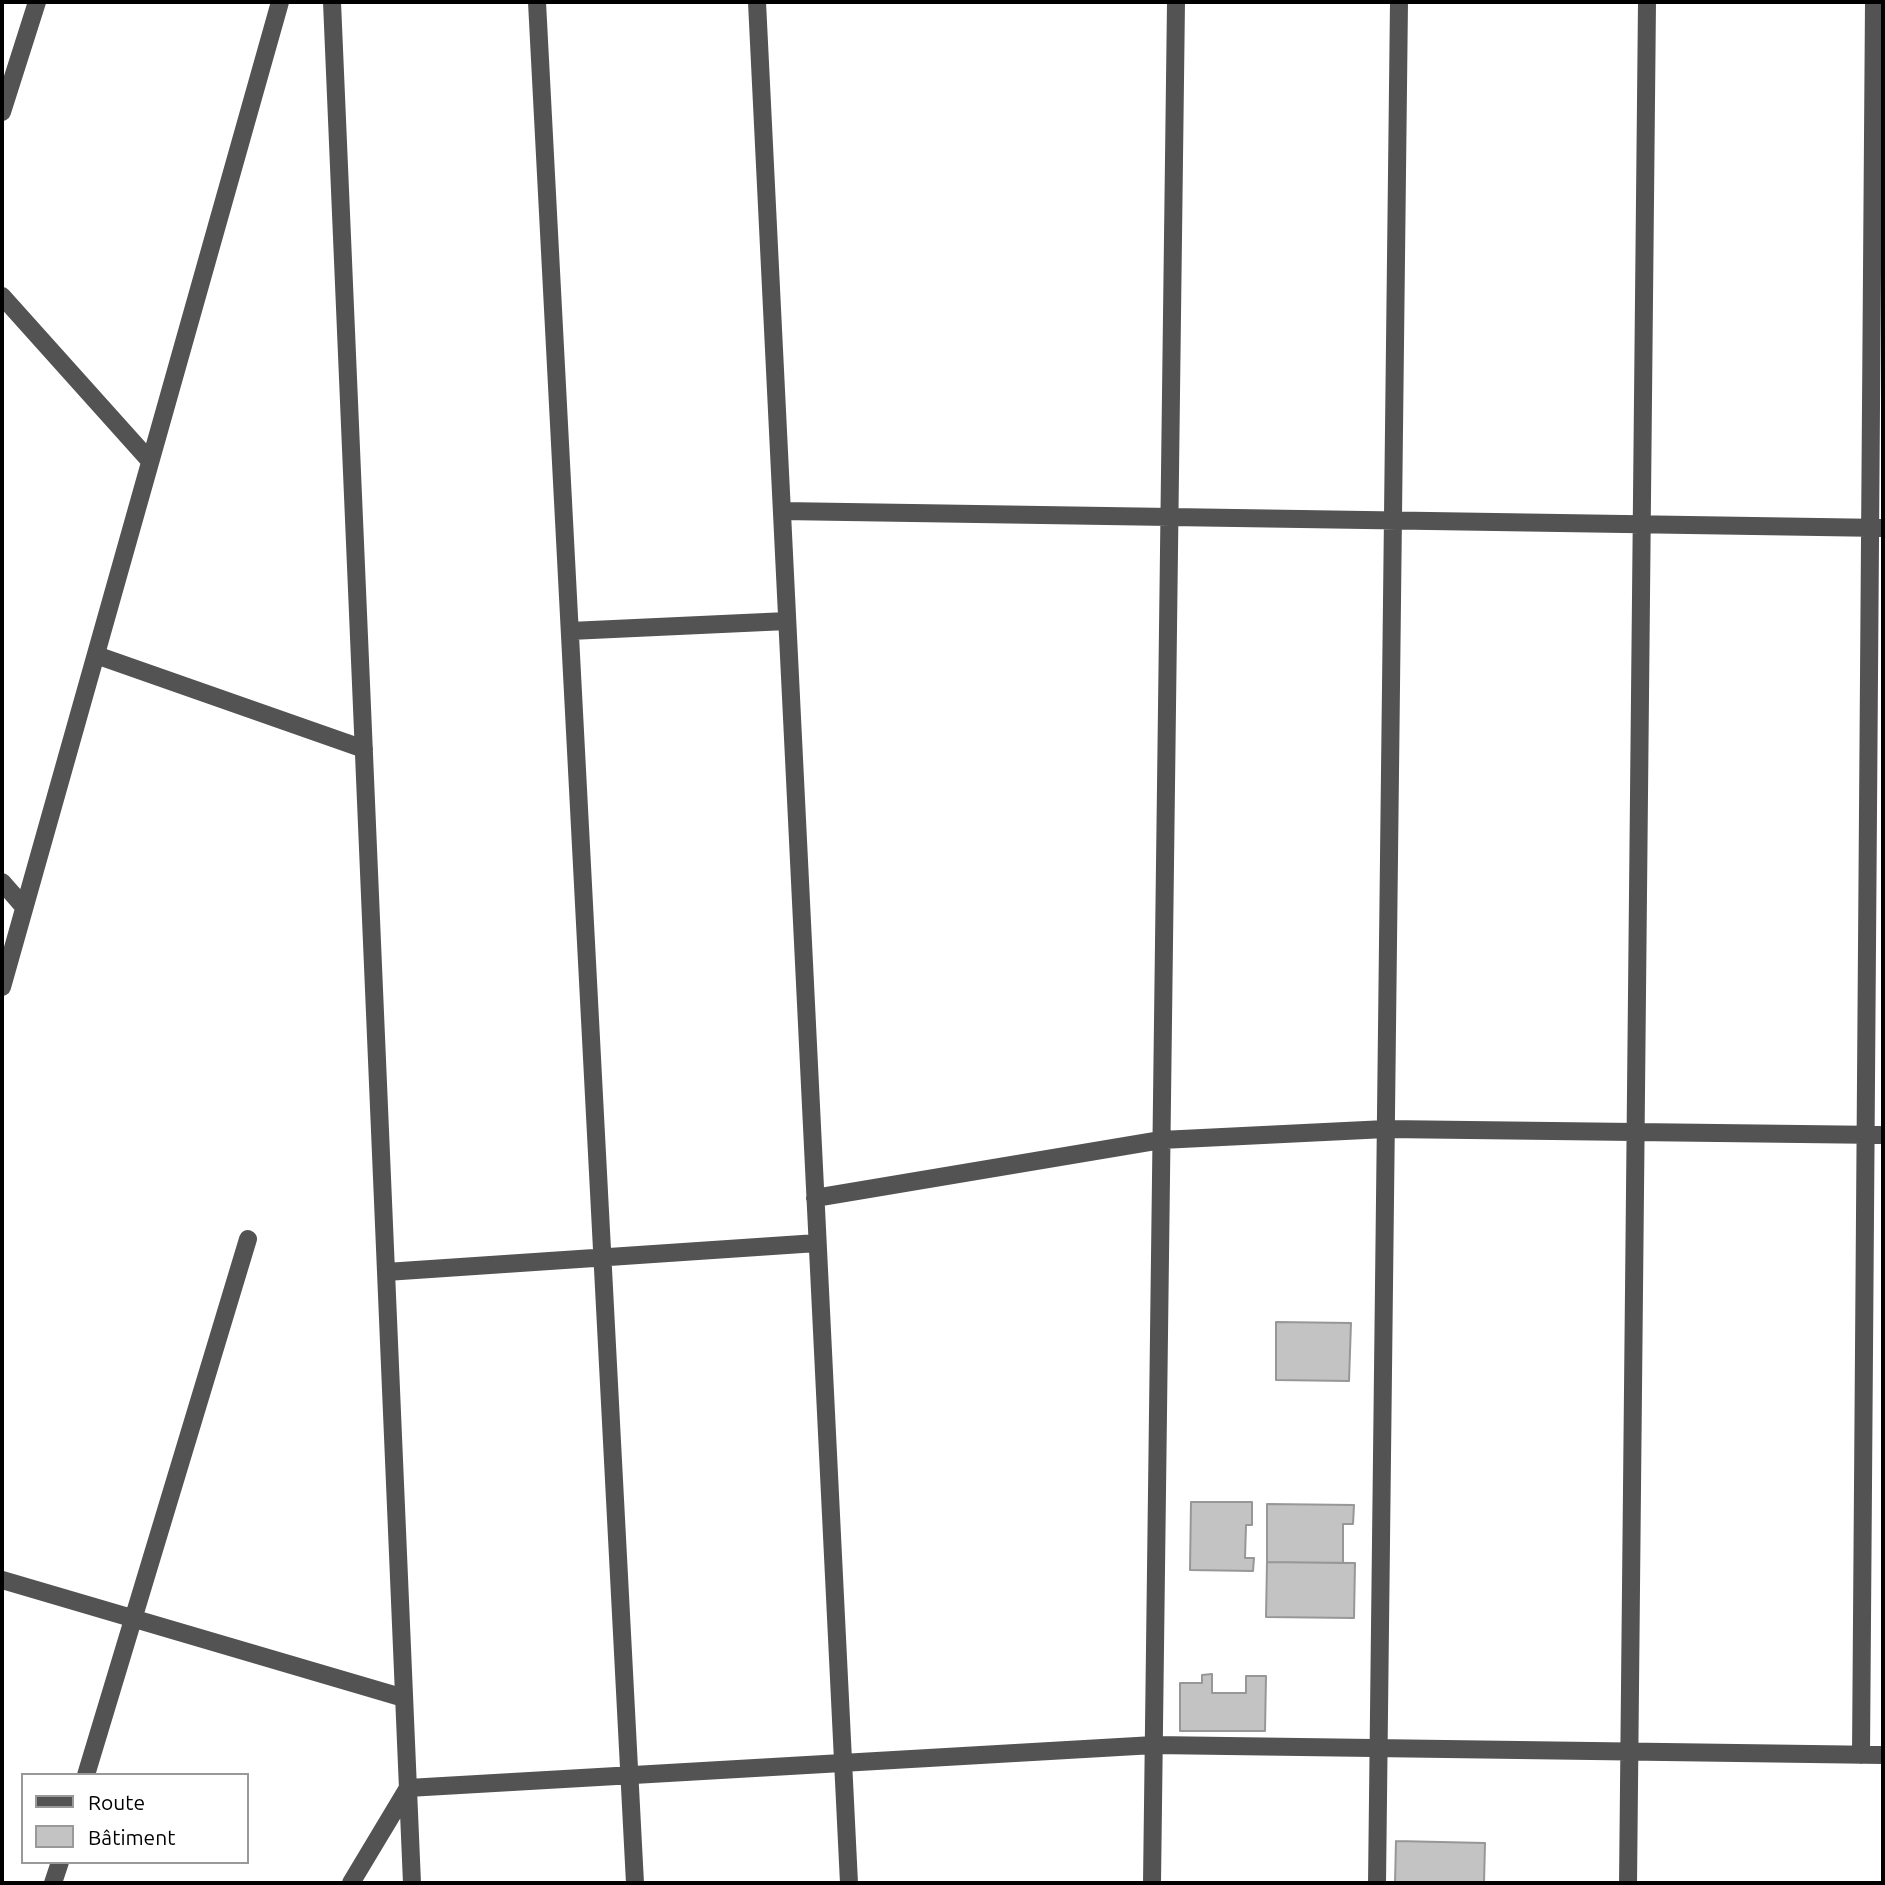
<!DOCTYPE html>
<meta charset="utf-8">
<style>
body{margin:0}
#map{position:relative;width:1885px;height:1885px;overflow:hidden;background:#fff;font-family:Ubuntu,sans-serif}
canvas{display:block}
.frame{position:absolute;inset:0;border:4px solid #000;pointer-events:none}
.legend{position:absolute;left:21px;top:1773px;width:228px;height:91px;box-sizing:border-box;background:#fff;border:2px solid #999;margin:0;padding:9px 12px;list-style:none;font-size:21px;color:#000}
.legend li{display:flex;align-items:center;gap:14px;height:35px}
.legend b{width:35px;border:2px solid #999}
</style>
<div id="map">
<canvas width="1885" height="1885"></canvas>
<div class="frame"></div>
<ul class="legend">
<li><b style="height:9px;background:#535353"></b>Route</li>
<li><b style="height:19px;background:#c3c3c3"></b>Bâtiment</li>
</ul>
</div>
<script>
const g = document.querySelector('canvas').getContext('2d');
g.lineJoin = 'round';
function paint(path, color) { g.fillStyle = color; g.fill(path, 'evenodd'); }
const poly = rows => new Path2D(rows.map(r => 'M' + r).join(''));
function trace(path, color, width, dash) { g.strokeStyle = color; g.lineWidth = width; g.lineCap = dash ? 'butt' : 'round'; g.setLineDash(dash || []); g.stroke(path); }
const building = poly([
 [1276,1322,1351,1323,1349,1381,1276,1380,1276,1322],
 [1191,1502,1252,1502,1252,1525,1246,1525,1245,1558,1254,1558,1253,1571,1190,1570,1191,1502],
 [1267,1504,1354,1505,1353,1524,1343,1524,1343,1563,1267,1562,1267,1504],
 [1267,1562,1355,1563,1354,1618,1266,1617,1267,1562],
 [1212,1674,1212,1693,1246,1693,1246,1676,1266,1676,1265,1731,1180,1731,1180,1683,1202,1683,1202,1675,1212,1674],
 [1396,1841,1485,1843,1484,1883,1395,1883,1396,1841]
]);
const minor = poly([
 [332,2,412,1883],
 [537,2,635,1883],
 [757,2,849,1883],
 [2,112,37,2],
 [2,296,150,461],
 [782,511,1883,528],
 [570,631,787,621],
 [96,655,364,749],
 [2,882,24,907],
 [2,987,280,2],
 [815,1198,1161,1140,1386,1129,1883,1135],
 [386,1272,817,1243],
 [2,1580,404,1698],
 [1861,1755,1874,2],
 [86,1775,248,1239],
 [53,1883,60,1862],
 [351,1883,408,1788,1154,1745,1883,1755],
 [1152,1883,1176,2],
 [1377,1883,1399,2],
 [1628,1883,1647,2]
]);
paint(building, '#c3c3c3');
trace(building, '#979797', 2);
trace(minor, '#535353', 18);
</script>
